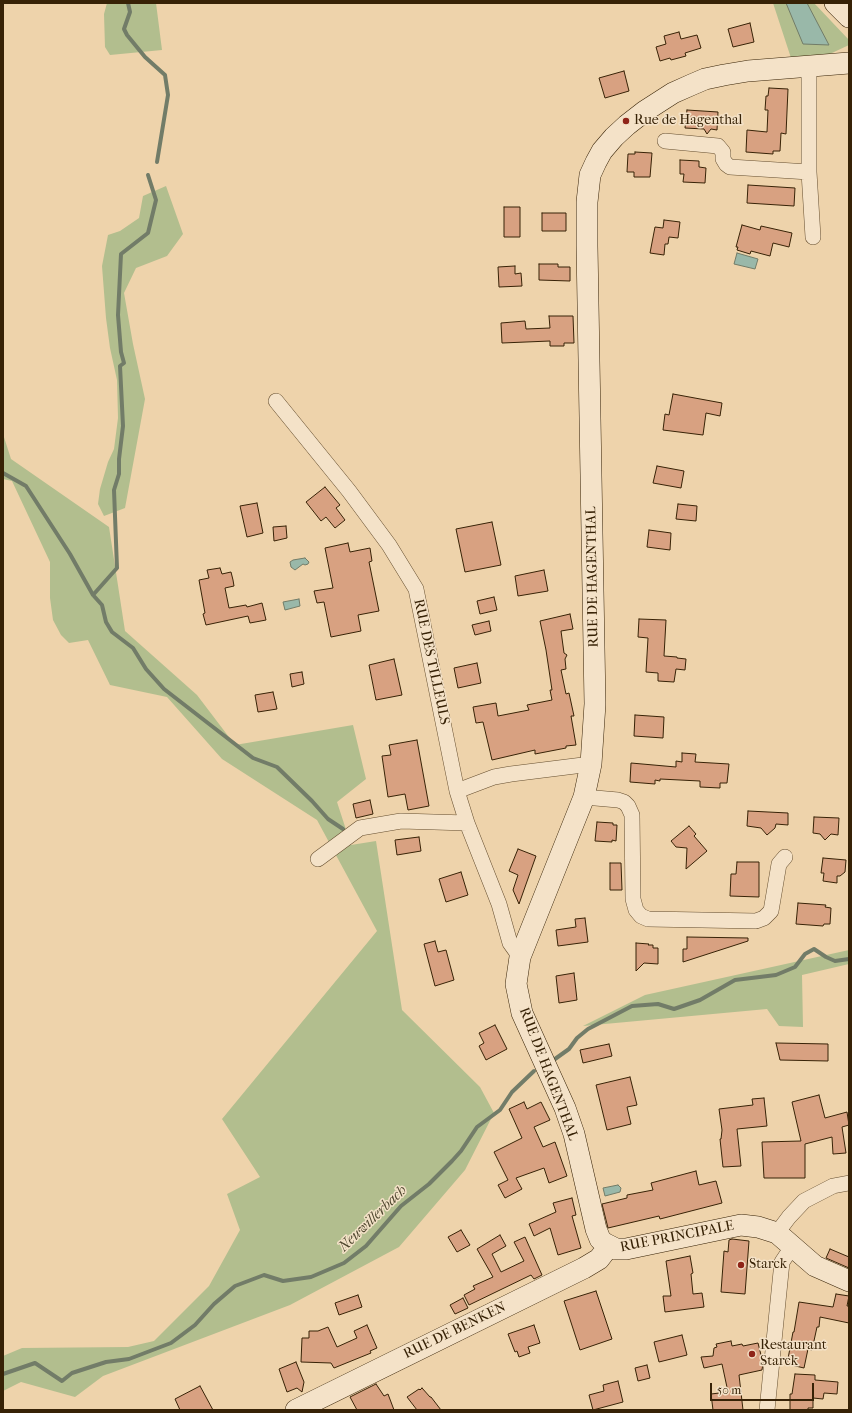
<!DOCTYPE html>
<style>
body{margin:0}
#map{position:relative;width:852px;height:1413px;overflow:hidden;background:#eed3ab;font-family:"IM FELL French Canon",serif}
canvas{display:block}
.frame{position:absolute;inset:0;border:4px solid #372206;pointer-events:none}
.scale{position:absolute;left:710px;top:1383px;width:104px;height:18px;box-sizing:border-box;border:2px solid #372206;border-top:0;padding-left:5px;font-size:12px;line-height:14px;white-space:nowrap;color:#372206;-webkit-text-stroke:3px #f4e2c8;paint-order:stroke}
</style>
<div id="map">
<canvas width="852" height="1413"></canvas>
<div class="frame"></div>
<div class="scale">50 m</div>
</div>
<script>
const g = document.querySelector('canvas').getContext('2d');
g.lineJoin = 'round';
function paint(path, color) { g.fillStyle = color; g.fill(path, 'evenodd'); }
const poly = rows => new Path2D(rows.map(r => 'M' + r).join(''));
function trace(path, color, width, dash) { g.strokeStyle = color; g.lineWidth = width; g.lineCap = dash ? 'butt' : 'round'; g.setLineDash(dash || []); g.stroke(path); }
function drawText(font, color, halo, rows, align = 'center') {
  g.font = font + ' "IM FELL French Canon",serif'; g.lineWidth = 3; g.setLineDash([]); g.textBaseline = 'middle'; g.strokeStyle = halo; g.fillStyle = color; for (const [text, x, y, turn = 0] of rows) {
    g.save(); g.translate(x, y); g.rotate((+turn || 0) * Math.PI / 180); g.textAlign = isNaN(turn) ? turn : align; if (halo) g.strokeText(text, 0, 0); g.fillText(text, 0, 0); g.restore();
  }
}
const green = poly([
 [107,3,156,3,162,50,110,55,105,47,104,14],
 [773,3,814,3,849,40,849,45,817,60,791,58],
 [166,186,183,234,167,256,136,268,124,293,133,344,145,399,125,508,104,516,98,504,100,489,108,462,114,449,118,418,117,380,110,348,106,318,102,266,108,235,120,231,139,218,143,196],
 [3,434,11,459,109,527,125,631,197,695,235,745,353,725,366,779,337,802,351,845,376,841,402,1010,480,1087,494,1113,465,1170,399,1247,290,1305,103,1376,75,1397,21,1382,3,1391,3,1356,22,1348,128,1347,154,1341,209,1286,240,1230,227,1194,260,1177,222,1119,377,931,317,820,222,759,167,697,110,685,88,640,69,643,61,635,53,620,50,598,50,562,12,481,3,479],
 [849,950,849,964,802,975,803,1027,779,1026,767,1009,583,1026,645,995]
]);
const water = poly([
 [786,3,807,3,829,45,803,44,786,3],
 [737,253,758,259,755,269,734,264,737,253],
 [305,558,309,562,308,564,305,565,303,564,295,570,291,567,290,562,293,560,305,558],
 [299,599,300,606,285,610,283,602,299,599],
 [618,1185,621,1188,620,1192,605,1196,603,1188,618,1185]
]);
const stream = poly([
 [128,3,130,12,124,29,127,35,145,57,165,75,168,95,157,162],
 [148,175,156,200,148,233,121,254,118,315,121,352,124,363,120,366,123,426,119,459,119,474,114,490,117,568,93,595,102,605,106,622,112,632,133,648,146,669,164,689,253,758,277,767,312,801,328,819,343,829],
 [3,473,26,486,70,554,93,595],
 [555,1059,569,1049,577,1038,588,1029,632,1006,658,1004,674,1009,700,1000,735,980,776,975,795,967,805,954,814,949,826,957,835,961,849,959],
 [3,1374,35,1363,62,1381,72,1373,106,1362,129,1359,171,1343,195,1325,214,1304,235,1286,264,1275,283,1281,311,1277,344,1263,366,1246,401,1206,429,1184,452,1161,461,1151,477,1127,500,1110,512,1092,534,1071]
]);
const building = poly([
 [750,23,754,42,733,47,728,29,750,23],
 [679,32,681,39,697,35,701,48,685,53,686,56,671,60,670,58,660,61,656,47,666,44,664,36,679,32],
 [624,71,629,91,605,98,599,78,624,71],
 [769,88,788,89,786,134,781,133,780,151,773,151,773,154,746,152,747,130,767,132,768,110,765,110,766,96,768,96,769,88],
 [687,110,718,112,717,130,711,129,707,134,704,129,685,128,687,110],
 [635,152,652,153,650,177,634,177,634,172,627,172,628,154,635,154,635,152],
 [680,160,699,161,699,167,706,168,705,183,683,182,684,174,680,174,680,160],
 [748,185,795,188,794,206,747,203,748,185],
 [504,207,520,207,520,237,504,237,504,207],
 [542,213,566,213,566,231,542,231,542,213],
 [664,220,680,222,678,238,669,237,668,244,665,244,664,255,650,253,655,227,663,228,664,220],
 [742,225,760,230,761,226,792,233,789,247,773,243,770,256,751,251,750,254,737,250,738,247,736,247,742,225],
 [539,264,558,264,558,267,570,267,570,281,539,280,539,264],
 [515,266,515,274,521,273,522,286,499,287,498,267,515,266],
 [549,316,573,316,574,343,564,343,564,346,550,346,550,341,502,343,501,323,525,321,526,329,550,328,549,316],
 [673,394,722,403,720,416,706,413,703,435,663,430,665,414,669,415,673,394],
 [657,466,684,471,681,488,653,483,657,466],
 [325,487,340,505,336,508,345,520,335,528,326,517,321,521,306,502,325,487],
 [257,503,263,533,247,537,240,506,257,503],
 [678,504,697,506,696,521,676,519,678,504],
 [492,522,501,565,465,572,456,529,492,522],
 [286,526,287,538,274,541,273,527,286,526],
 [649,530,671,533,670,550,647,547,649,530],
 [348,543,350,552,370,548,372,561,369,562,379,611,358,615,361,631,331,637,324,602,317,603,314,591,333,588,325,548,348,543],
 [220,568,222,574,231,572,233,580,234,586,225,588,229,608,246,605,247,607,262,603,266,620,250,623,248,616,206,625,203,614,205,613,199,580,209,578,207,570,220,568],
 [544,570,548,591,518,596,515,576,544,570],
 [494,597,497,610,480,614,477,601,494,597],
 [570,614,573,629,561,631,564,653,567,655,565,659,566,669,561,670,566,694,569,693,574,716,571,716,576,745,566,746,566,748,535,754,535,750,492,760,483,722,476,723,473,707,496,703,498,716,529,710,527,705,552,700,550,690,552,690,546,650,540,621,570,614],
 [639,619,666,620,664,656,677,657,677,658,686,659,685,670,676,669,674,682,658,681,658,673,646,672,648,638,638,637,639,619],
 [489,621,491,631,475,635,472,625,489,621],
 [394,659,402,695,376,700,369,665,394,659],
 [477,663,481,683,458,688,454,668,477,663],
 [302,672,304,684,292,687,290,674,302,672],
 [273,692,277,709,258,712,255,695,273,692],
 [635,715,664,717,663,738,634,736,635,715],
 [417,740,429,806,408,810,405,794,388,797,382,756,391,755,389,745,417,740],
 [682,753,696,754,695,762,729,764,727,783,720,783,720,788,700,787,700,781,660,779,660,781,655,780,655,784,630,782,631,763,676,767,676,761,682,762,682,753],
 [370,800,373,814,356,818,353,804,370,800],
 [748,811,788,813,788,825,776,824,775,828,767,835,761,828,747,826,748,811],
 [814,817,839,818,838,835,831,834,825,840,820,834,813,833,814,817],
 [597,822,613,823,613,825,617,825,616,841,612,840,612,842,595,841,597,822],
 [689,826,696,834,694,836,707,851,686,869,687,848,676,847,671,841,689,826],
 [419,837,421,851,397,855,395,840,419,837],
 [518,849,536,856,519,904,513,890,518,875,509,871,518,849],
 [823,858,846,860,845,872,840,876,837,876,837,883,823,881,824,873,821,873,823,858],
 [737,862,759,862,759,897,730,896,731,874,736,874,737,862],
 [610,863,621,863,622,890,610,890,610,863],
 [461,872,468,895,446,902,439,879,461,872],
 [798,903,826,905,825,907,831,908,830,924,824,924,823,926,796,924,798,903],
 [585,918,588,942,558,946,556,930,576,927,575,919,585,918],
 [687,937,748,938,748,941,683,962,683,949,687,949,687,937],
 [435,941,438,952,446,950,454,980,435,986,424,944,435,941],
 [636,943,649,944,648,945,653,945,653,948,658,948,658,964,644,963,636,971,636,943],
 [574,973,577,1000,559,1003,556,976,574,973],
 [495,1025,507,1049,486,1060,479,1046,484,1043,479,1033,495,1025],
 [776,1043,828,1044,828,1061,780,1060,776,1043],
 [609,1044,612,1056,583,1063,580,1050,609,1044],
 [630,1077,637,1105,627,1107,631,1124,607,1130,596,1085,630,1077],
 [819,1095,825,1118,847,1112,849,1125,842,1127,846,1153,833,1154,832,1137,805,1144,805,1178,764,1178,762,1142,801,1141,792,1102,819,1095],
 [764,1098,767,1126,737,1129,741,1166,723,1167,720,1139,721,1139,722,1130,719,1109,753,1105,752,1099,764,1098],
 [524,1102,527,1109,541,1102,550,1120,534,1127,543,1147,555,1142,567,1176,549,1183,544,1168,516,1178,522,1189,505,1198,498,1185,508,1180,494,1152,522,1138,509,1109,524,1102],
 [696,1171,699,1185,716,1181,722,1203,660,1219,659,1216,608,1228,602,1204,627,1198,627,1195,653,1190,651,1183,696,1171],
 [572,1198,576,1215,572,1216,581,1248,558,1255,550,1228,534,1236,529,1224,556,1212,553,1203,572,1198],
 [461,1230,470,1245,457,1252,448,1237,461,1230],
 [500,1235,506,1246,492,1254,501,1272,524,1261,514,1242,525,1237,542,1275,534,1279,531,1275,469,1305,464,1295,475,1289,473,1286,493,1277,477,1249,500,1235],
 [732,1239,749,1241,745,1294,721,1292,724,1251,728,1252,729,1240,732,1239],
 [830,1249,849,1257,849,1268,826,1258,830,1249],
 [690,1256,693,1273,691,1274,693,1294,702,1293,704,1307,665,1312,663,1296,671,1296,666,1261,690,1256],
 [596,1291,612,1339,580,1350,564,1301,596,1291],
 [836,1294,849,1296,847,1306,849,1306,849,1323,820,1317,819,1327,817,1327,812,1350,808,1349,804,1368,787,1364,793,1332,794,1332,799,1302,833,1307,836,1294],
 [358,1295,362,1307,339,1315,335,1303,358,1295],
 [463,1298,468,1308,455,1314,450,1305,463,1298],
 [367,1325,377,1348,370,1351,371,1353,334,1368,331,1363,301,1362,302,1338,309,1338,309,1331,318,1331,328,1327,337,1347,357,1338,354,1331,367,1325],
 [534,1325,540,1343,528,1347,530,1353,519,1357,517,1351,515,1352,508,1334,534,1325],
 [682,1335,687,1355,659,1362,654,1342,682,1335],
 [731,1341,732,1346,742,1344,743,1346,758,1343,763,1363,762,1370,739,1375,743,1410,713,1410,711,1394,728,1392,722,1364,704,1368,701,1357,713,1356,714,1348,717,1347,716,1344,731,1341],
 [296,1362,304,1382,302,1392,297,1388,287,1392,279,1369,296,1362],
 [647,1365,650,1378,638,1381,635,1368,647,1365],
 [795,1374,815,1375,815,1380,838,1382,837,1394,824,1393,823,1399,813,1398,813,1408,808,1408,808,1410,790,1410,790,1394,792,1394,795,1374],
 [618,1381,623,1402,593,1410,589,1395,604,1391,603,1385,618,1381],
 [376,1384,384,1396,388,1394,394,1410,357,1410,350,1397,376,1384],
 [200,1386,213,1410,180,1410,175,1399,200,1386],
 [422,1388,430,1397,431,1397,441,1410,417,1410,407,1397,419,1389,420,1390,422,1388]
]);
const street = poly([
 [809,66,809,172,813,237],
 [665,141,718,146,723,152,723,159,726,164,730,167,809,172],
 [276,401,349,491,389,545,416,589,457,791,467,823,499,904,510,943,520,957],
 [457,791,494,777,511,774,591,764],
 [584,797,618,800,624,802,628,806,632,815,633,899,636,910,641,916,648,919,756,921,764,918,771,911,779,864,785,857],
 [318,859,360,828,401,821,467,823],
 [777,1233,789,1217,804,1201,833,1186,849,1183],
 [767,1410,782,1262,792,1247]
]);
const secondary = poly([
 [835,3,849,17],
 [849,63,748,71,724,75,705,79,691,85,673,93,645,111,627,125,614,137,602,151,596,162,590,175,587,202,587,246,595,704,591,764,584,797,520,957,516,984,522,1013,565,1108,574,1134,596,1229,600,1239,604,1243,616,1249,626,1249,741,1225,758,1227,777,1233,815,1266,849,1281],
 [296,1410,584,1268,599,1259,609,1246]
]);
const markers = [
 [626,121,4,"#8f2418"],
 [741,1265,4,"#8f2418"],
 [752,1354,4,"#8f2418"]
];
const poiNames = [
 ["Rue de Hagenthal",634,121],
 ["Starck",749,1265],
 ["Restaurant",760,1346],
 ["Starck",760,1362]
];
const streetNames = [
 ["RUE DE HAGENTHAL",593,577,-91],
 ["RUE DES TILLEULS",431,662,78],
 ["RUE DE HAGENTHAL",548,1074,69],
 ["RUE PRINCIPALE",677,1237,-11],
 ["RUE DE BENKEN",455,1331,-26]
];
const waterNames = [
 ["Neuwillerbach",373,1219,-44]
];
paint(green, '#b2be8e');
paint(water, '#99b8a9');
trace(water, '#727c68', 1);
trace(stream, '#727c68', 4);
paint(building, '#d8a181');
trace(building, '#372206', 1);
trace(street, '#654e2f', 16);
trace(secondary, '#372206', 22);
trace(street, '#f4e2c8', 15);
trace(secondary, '#f4e2c8', 21);
for (const [x, y, r, color] of markers) { const dot = new Path2D(); dot.arc(x, y, r, 0, 2 * Math.PI); g.fillStyle = color; g.fill(dot); trace(dot, '#f4e2c8', 1.5); }
drawText('14px', '#372206', '#f4e2c8', poiNames, 'left');
drawText('14px', '#372206', '#f4e2c8', streetNames);
drawText('italic 15px', '#50482f', '#f4e2c8', waterNames);
</script>
